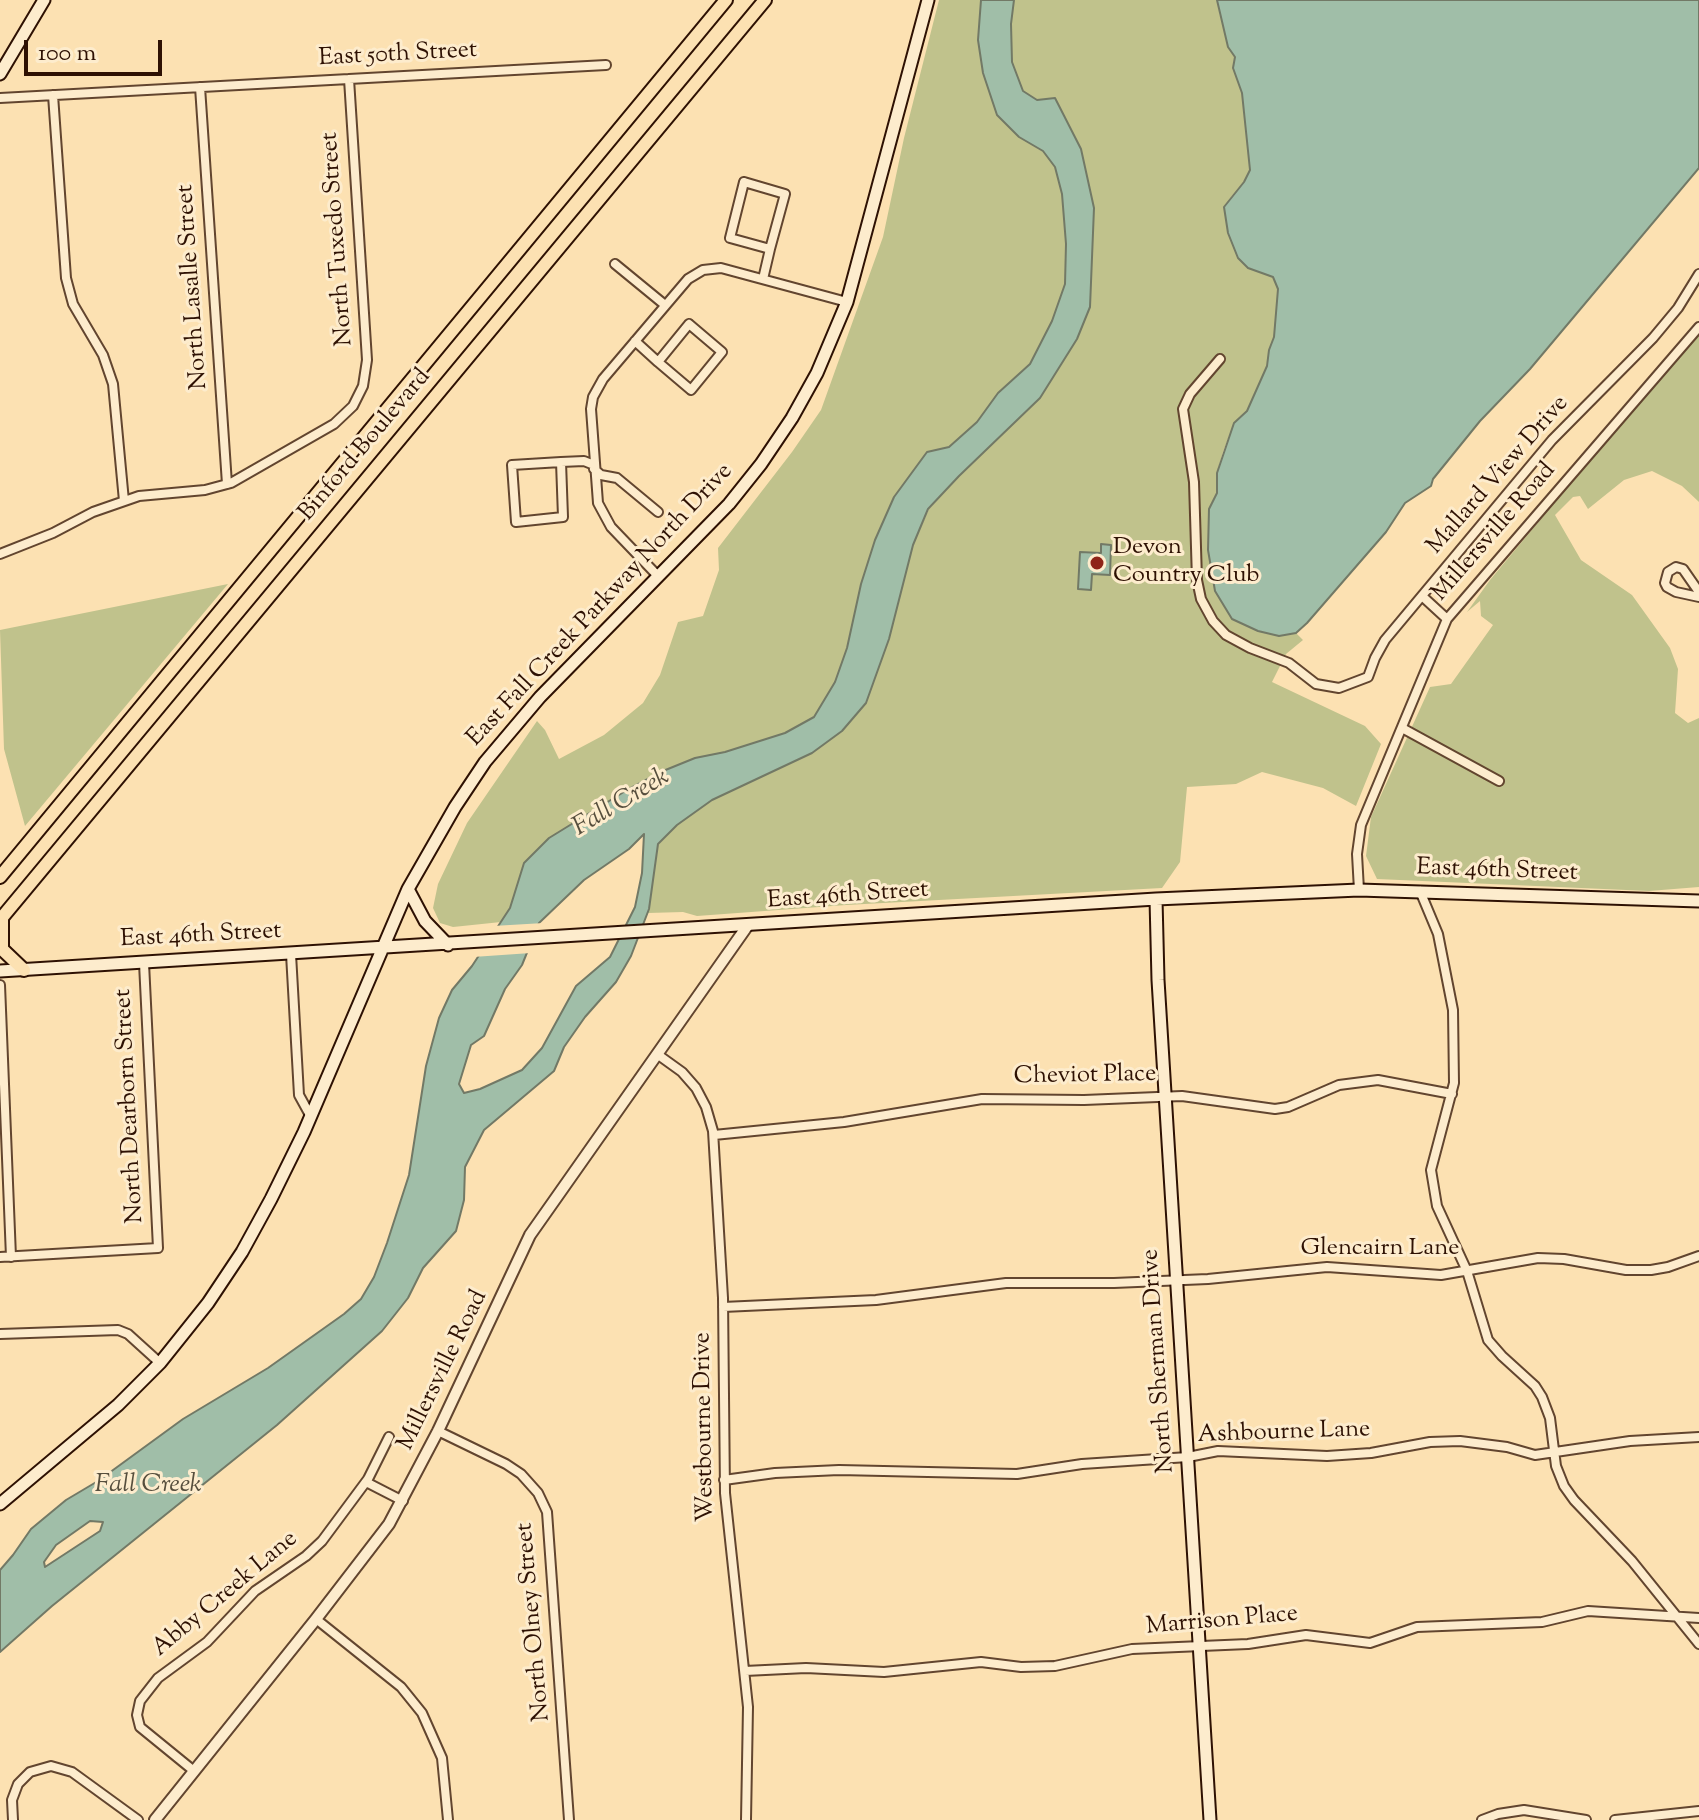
<!DOCTYPE html>
<style>
body{margin:0}
#map{position:relative;width:1699px;height:1820px;overflow:hidden;background:#fce1b2;font-family:"Sorts Mill Goudy",serif}
canvas{display:block}
.scale{position:absolute;left:24px;top:40px;width:138px;height:36px;box-sizing:border-box;border:4px solid #2e1103;border-top:0;padding-left:10px;font-size:24px;line-height:28px;white-space:nowrap;color:#2e1103;-webkit-text-stroke:6px #fdeccd;paint-order:stroke}
</style>
<div id="map">
<canvas width="1699" height="1820"></canvas>
<div class="scale">100 m</div>
</div>
<script>
const g = document.querySelector('canvas').getContext('2d');
g.lineJoin = 'round';
function paint(path, color) { g.fillStyle = color; g.fill(path, 'evenodd'); }
const poly = rows => new Path2D(rows.map(r => 'M' + r).join(''));
function trace(path, color, width, dash) { g.strokeStyle = color; g.lineWidth = width; g.lineCap = dash ? 'butt' : 'round'; g.setLineDash(dash || []); g.stroke(path); }
function drawText(font, color, halo, rows, align = 'center') {
  g.font = font + ' "Sorts Mill Goudy",serif'; g.lineWidth = 6; g.setLineDash([]); g.textBaseline = 'middle'; g.strokeStyle = halo; g.fillStyle = color; for (const [text, x, y, turn = 0] of rows) {
    g.save(); g.translate(x, y); g.rotate((+turn || 0) * Math.PI / 180); g.textAlign = isNaN(turn) ? turn : align; if (halo) g.strokeText(text, 0, 0); g.fillText(text, 0, 0); g.restore();
  }
}
const green = poly([
 [939,0,981,0,978,40,983,73,997,115,1019,137,1043,151,1055,167,1062,194,1066,244,1065,284,1052,321,1030,364,998,393,977,422,949,447,927,452,875,540,861,584,847,648,835,682,814,717,785,733,725,752,695,758,663,771,627,790,549,838,524,863,510,908,501,922,453,927,440,923,433,908,438,884,467,823,537,721,545,730,559,759,604,735,643,703,660,675,678,622,703,616,719,570,718,548,792,452,821,410,883,237,904,138],
 [1014,0,1217,0,1220,16,1235,57,1233,68,1242,93,1250,170,1245,182,1231,197,1228,233,1238,258,1248,268,1273,277,1278,289,1274,337,1269,350,1267,366,1247,412,1234,423,1223,452,1217,472,1217,493,1209,509,1208,550,1215,591,1232,619,1258,631,1279,636,1296,633,1303,640,1286,654,1272,682,1365,726,1381,744,1356,806,1323,788,1262,772,1236,784,1187,787,1180,862,1162,888,846,905,697,916,683,912,648,913,658,845,677,825,712,800,812,753,866,703,889,639,913,545,929,509,959,476,1040,398,1077,339,1090,307,1094,208,1081,149,1037,100,1023,91,1012,62,1011,24],
 [1699,335,1699,502,1682,486,1652,471,1624,480,1588,509,1580,496,1573,497,1555,515,1581,560,1632,595,1670,648,1678,669,1675,713,1688,723,1699,718,1699,887,1649,891,1377,879,1366,856,1371,817,1430,687,1451,684,1493,625,1481,616,1480,601,1467,612,1490,580,1585,466],
 [228,584,25,826,4,749,0,630]
]);
const water = poly([
 [981,0,1014,0,1011,24,1012,62,1023,91,1037,100,1055,98,1081,149,1094,208,1090,307,1077,339,1040,398,959,476,928,509,913,545,889,639,866,703,842,731,812,753,712,800,677,825,658,844,649,909,631,956,616,982,585,1017,564,1047,554,1071,484,1130,465,1167,464,1200,456,1231,423,1268,408,1298,382,1331,277,1425,52,1606,0,1652,0,1570,13,1555,31,1529,66,1500,98,1481,183,1419,268,1368,344,1314,361,1299,374,1277,387,1243,409,1175,426,1066,439,1018,452,990,472,966,510,908,524,863,549,838,627,790,663,771,695,758,725,752,785,733,814,717,835,682,847,648,861,584,875,540,894,497,927,452,949,447,977,422,998,393,1030,364,1052,321,1065,284,1066,244,1062,194,1055,167,1043,151,1019,137,997,115,983,73,978,40,981,0],
 [644,834,642,873,635,907,610,957,576,986,542,1048,522,1070,480,1089,464,1093,459,1084,471,1045,484,1036,505,989,522,965,539,923,584,880,629,849,644,834],
 [90,1521,103,1522,100,1531,45,1567,44,1562,56,1545,90,1521],
 [1217,0,1699,0,1699,168,1530,369,1480,421,1433,479,1431,486,1405,503,1386,532,1307,623,1296,633,1279,636,1258,631,1232,619,1215,591,1208,550,1209,509,1217,493,1217,473,1234,423,1247,411,1267,366,1269,350,1274,337,1278,289,1273,277,1248,268,1238,258,1228,233,1224,207,1244,182,1250,170,1242,93,1233,68,1235,57,1228,47,1217,0],
 [1101,544,1111,545,1110,575,1092,574,1091,590,1078,589,1080,552,1101,553,1101,544]
]);
const pier = poly([
 [544,923,531,953,473,957,493,926]
]);
const minor = poly([
 [200,87,227,484],
 [53,95,66,278,73,304,103,355,113,384,124,501],
 [0,98,606,65],
 [744,182,785,194,770,249,730,238,744,182],
 [615,264,665,305],
 [763,279,770,249],
 [689,324,722,352,691,390,658,362,689,324],
 [635,341,658,362],
 [1220,359,1190,394,1183,409,1194,482,1197,580,1201,599,1213,621,1226,635,1250,648,1289,663,1316,684,1339,688,1368,677,1375,658,1385,640,1552,440,1653,338,1678,308,1699,274],
 [561,462,563,517,516,522,512,465,561,462],
 [561,462,584,461,594,465],
 [594,469,601,475,617,478,658,512],
 [0,554,53,533,93,512,139,496,205,490,231,483,334,424,353,406,363,386,367,360,349,79],
 [657,575,611,527,598,503,591,409,593,397,603,379,688,279,703,270,721,268,847,302],
 [1699,592,1683,569,1676,567,1668,572,1665,583,1667,587,1676,592,1699,597],
 [1422,596,1447,619],
 [1402,728,1499,781],
 [1359,890,1357,854,1361,825,1447,619,1699,327],
 [1420,891,1438,934,1453,1010,1454,1083,1431,1170,1437,1206,1467,1271,1488,1340,1502,1356,1535,1386,1542,1397,1550,1418,1556,1466,1564,1486,1574,1500,1632,1561,1699,1644],
 [291,954,299,1095,310,1115],
 [0,985,11,1257],
 [657,1054,682,1072,696,1088,706,1107,713,1131,723,1298,725,1493,748,1707,746,1820],
 [714,1135,844,1122,982,1099,1084,1100,1182,1096,1275,1109,1288,1107,1339,1085,1378,1080,1452,1094],
 [0,1257,158,1248,144,963],
 [723,1307,876,1300,1006,1283,1114,1283,1208,1279,1327,1267,1441,1275,1538,1258,1564,1259,1626,1270,1651,1270,1668,1267,1699,1256],
 [0,1334,118,1330,128,1334,160,1363],
 [438,1431,506,1464,521,1474,538,1493,547,1512,569,1820],
 [724,1480,775,1473,839,1470,1017,1474,1082,1464,1188,1457,1218,1451,1327,1456,1371,1453,1430,1442,1460,1441,1507,1447,1535,1455,1630,1441,1699,1437],
 [366,1482,403,1501],
 [316,1619,401,1687,422,1713,442,1758,448,1820],
 [745,1671,806,1668,884,1672,981,1662,1021,1667,1055,1666,1132,1649,1248,1644,1306,1635,1370,1643,1417,1627,1542,1622,1588,1611,1699,1618],
 [194,1771,140,1727,137,1715,140,1701,158,1678,207,1642,255,1591,306,1556,322,1541,368,1479,389,1437],
 [13,1820,12,1800,18,1784,30,1772,51,1766,72,1772,138,1820],
 [1482,1820,1498,1814,1524,1810,1586,1820],
 [1615,1820,1699,1811]
]);
const tertiary = poly([
 [155,1820,316,1619,389,1524,438,1431,530,1235,748,925]
]);
const secondary = poly([
 [0,74,44,0],
 [408,889,425,921,448,945],
 [1156,899,1158,980,1210,1820],
 [0,971,1156,899,1359,890,1699,901],
 [0,1504,118,1405,160,1363,208,1303,242,1252,271,1199,304,1132,408,889,455,807,485,762,540,697,729,504,761,464,792,418,817,373,847,302,928,0]
]);
const primary = poly([
 [0,877,726,0],
 [2,917,2,949,24,970],
 [0,920,765,0]
]);
const markers = [
 [1097,563,8,"#8f2418"]
];
const streetNames = [
 ["East 50th Street",398,56,-3],
 ["North Tuxedo Street",339,239,-94],
 ["North Lasalle Street",194,287,-94],
 ["Binford Boulevard",366,446,-50],
 ["Mallard View Drive",1499,476,-49],
 ["Millersville Road",1495,533,-49],
 ["East Fall Creek Parkway North Drive",601,606,-47],
 ["East 46th Street",1497,872,2],
 ["East 46th Street",848,897,-4],
 ["East 46th Street",201,937,-3],
 ["Cheviot Place",1085,1077,-1],
 ["North Dearborn Street",131,1106,-93],
 ["Glencairn Lane",1380,1250],
 ["North Sherman Drive",1160,1361,-94],
 ["Millersville Road",444,1371,-64],
 ["Westbourne Drive",706,1427,-91],
 ["Ashbourne Lane",1284,1434,-2],
 ["Abby Creek Lane",226,1595,-40],
 ["North Olney Street",535,1622,-95],
 ["Marrison Place",1222,1622,-5]
];
const poiNames = [
 ["Devon",1113,549],
 ["Country Club",1113,577]
];
const waterNames = [
 ["Fall Creek",622,804,-31],
 ["Fall Creek",148,1487]
];
paint(green, '#c0c28c');
paint(water, '#a0bea8');
trace(water, '#727966', 2);
paint(pier, '#fce1b2');
trace(minor, '#62452f', 12);
trace(tertiary, '#62452f', 14);
trace(secondary, '#2e1103', 15);
trace(primary, '#2e1103', 16);
trace(minor, '#fdeccd', 8);
trace(tertiary, '#fdeccd', 10);
trace(secondary, '#fdeccd', 11);
trace(primary, '#fce1b2', 12);
for (const [x, y, r, color] of markers) { const dot = new Path2D(); dot.arc(x, y, r, 0, 2 * Math.PI); g.fillStyle = color; g.fill(dot); trace(dot, '#fdeccd', 3); }
drawText('24px', '#2e1103', '#fdeccd', streetNames);
drawText('24px', '#2e1103', '#fdeccd', poiNames, 'left');
drawText('italic 26px', '#564e3d', '#fdeccd', waterNames);
</script>
